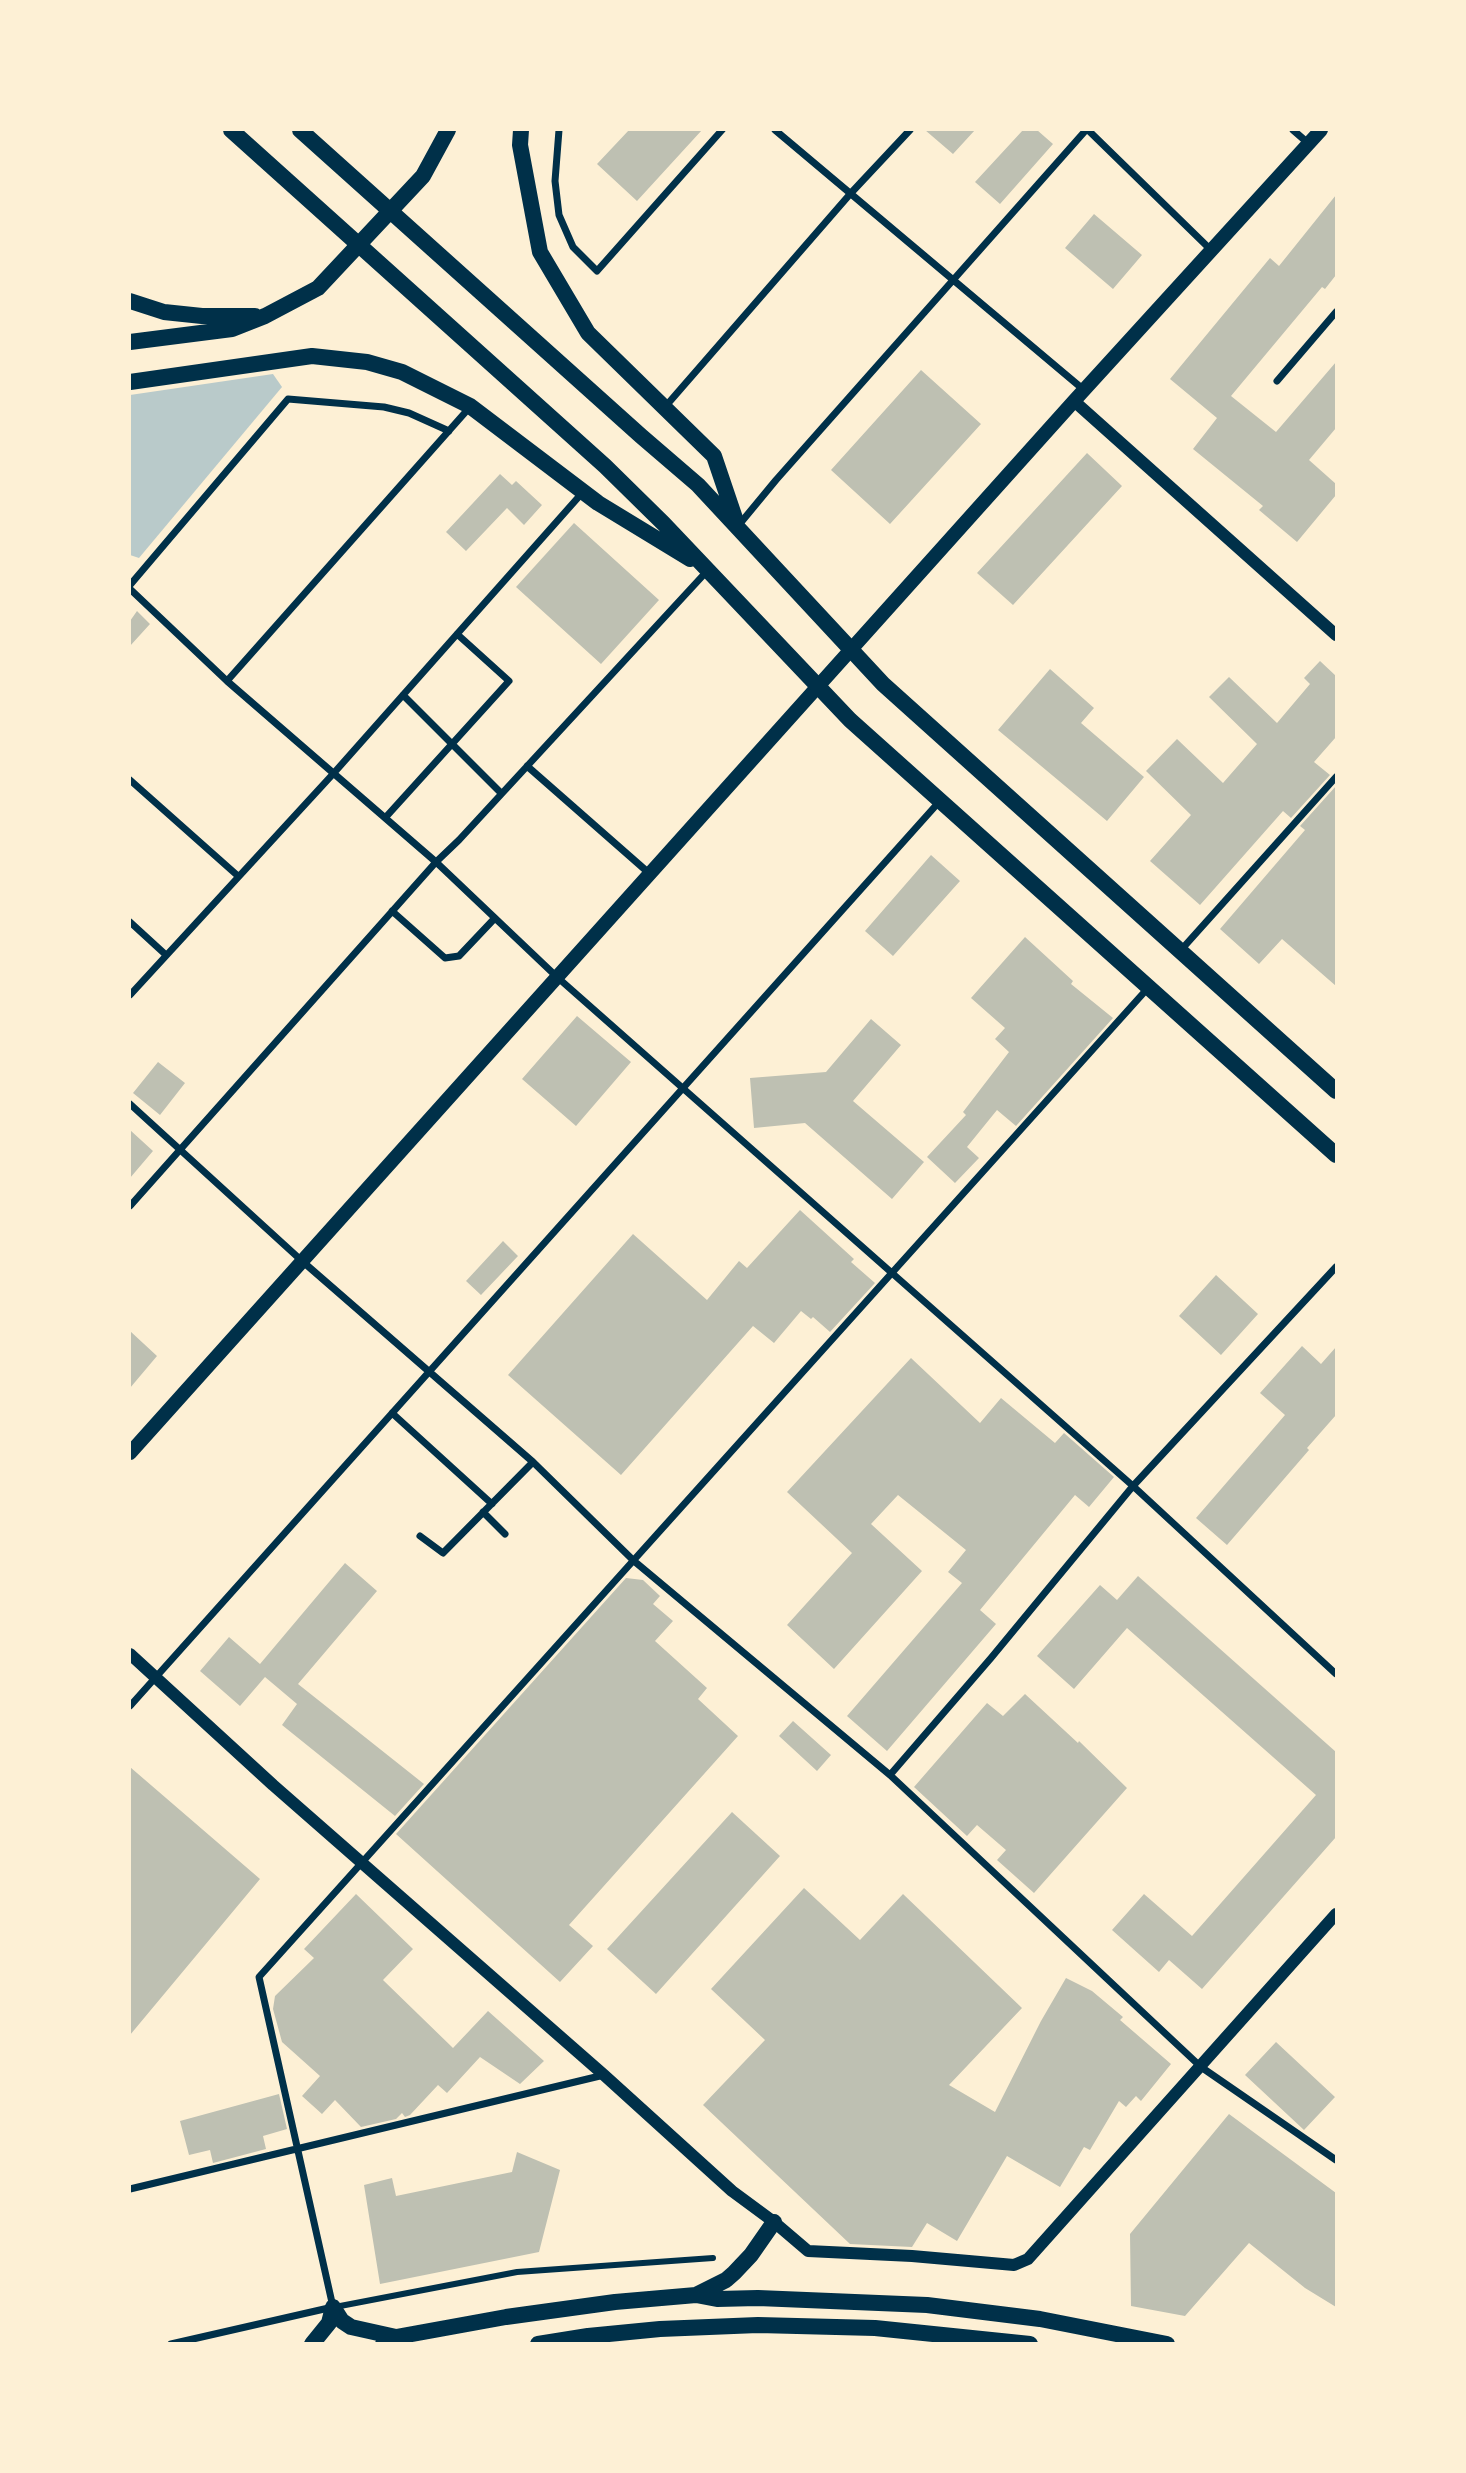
<!DOCTYPE html>
<style>
body{margin:0}
#map{position:relative;width:1466px;height:2473px;overflow:hidden;background:#fdf0d5;font-family:"Nunito Sans",sans-serif}
canvas{display:block}
.frame{position:absolute;inset:0;border:131px solid #fdf0d5;pointer-events:none}
</style>
<div id="map">
<canvas width="1466" height="2473"></canvas>
<div class="frame"></div>
</div>
<script>
const g = document.querySelector('canvas').getContext('2d');
g.lineJoin = 'round';
function paint(path, color) { g.fillStyle = color; g.fill(path, 'evenodd'); }
const poly = rows => new Path2D(rows.map(r => 'M' + r).join(''));
function trace(path, color, width, dash) { g.strokeStyle = color; g.lineWidth = width; g.lineCap = dash ? 'butt' : 'round'; g.setLineDash(dash || []); g.stroke(path); }
const green = poly([
 [273,374,282,387,139,558,130,555,130,395]
]);
const building = poly([
 [629,130,702,130,637,201,597,164],
 [925,130,975,130,953,154],
 [1023,130,1037,130,1053,144,1000,204,975,182],
 [1336,195,1336,275,1325,289,1322,287,1231,396,1276,432,1336,362,1336,428,1309,460,1336,484,1336,495,1297,542,1259,510,1263,506,1193,449,1217,418,1170,379,1270,258,1279,266],
 [1094,214,1142,255,1113,289,1065,248],
 [921,370,981,424,890,524,831,470],
 [1087,453,1122,486,1013,605,977,573],
 [500,474,512,485,516,481,542,505,524,525,507,508,466,551,446,532],
 [574,523,659,600,601,664,516,587],
 [137,611,150,624,130,646,130,621],
 [1320,661,1336,676,1336,737,1314,762,1330,775,1291,818,1283,811,1200,905,1150,861,1191,815,1146,771,1177,739,1223,783,1257,744,1209,697,1229,677,1277,723,1310,684,1304,678],
 [1050,669,1094,708,1081,723,1144,777,1107,821,998,730],
 [1336,786,1336,986,1282,939,1259,964,1220,929,1305,830,1300,826],
 [931,855,960,881,893,956,865,931],
 [1025,937,1073,981,1071,984,1113,1018,1016,1126,997,1110,967,1147,979,1158,955,1183,927,1157,966,1115,963,1112,1009,1052,995,1039,1005,1028,971,998],
 [577,1016,631,1062,576,1126,522,1079],
 [871,1019,901,1045,853,1101,924,1162,892,1199,805,1123,754,1128,750,1078,826,1072],
 [158,1062,185,1083,160,1115,133,1093],
 [130,1130,153,1151,130,1178],
 [800,1210,854,1259,851,1262,875,1283,830,1332,813,1317,811,1319,801,1311,774,1343,753,1326,621,1475,508,1375,633,1234,707,1300,739,1261,747,1268],
 [503,1241,518,1256,481,1295,466,1281],
 [1216,1275,1258,1314,1221,1355,1179,1316],
 [130,1331,157,1356,130,1388],
 [1302,1346,1321,1364,1336,1347,1336,1415,1307,1448,1309,1450,1227,1545,1196,1518,1285,1415,1260,1393],
 [911,1358,980,1423,1001,1398,1055,1443,1064,1433,1114,1477,1089,1507,1075,1495,980,1610,996,1624,887,1751,847,1716,962,1583,948,1572,966,1550,898,1495,871,1524,922,1571,834,1669,787,1625,852,1553,787,1492],
 [345,1563,377,1591,298,1684,424,1784,395,1816,282,1725,297,1704,265,1677,240,1706,200,1671,229,1637,260,1664],
 [1138,1576,1336,1752,1336,1837,1202,1989,1169,1960,1159,1972,1112,1930,1144,1894,1192,1936,1316,1795,1127,1628,1074,1689,1037,1656,1100,1585,1117,1600],
 [626,1578,643,1580,660,1596,653,1604,673,1621,655,1641,707,1688,698,1699,738,1736,569,1925,593,1946,560,1982,396,1834],
 [1025,1694,1078,1743,1079,1741,1127,1788,1034,1893,997,1860,1006,1850,977,1825,967,1836,914,1787,987,1703,1003,1716],
 [793,1721,831,1755,817,1771,779,1736],
 [130,1767,260,1879,130,2035],
 [732,1812,780,1856,656,1994,607,1949],
 [804,1888,860,1940,903,1894,1022,2008,949,2085,995,2112,1041,2021,1066,1978,1092,1991,1123,2017,1120,2020,1171,2064,1141,2101,1136,2096,1126,2107,1119,2101,1090,2150,1084,2147,1060,2187,1007,2156,957,2241,927,2223,912,2247,850,2244,703,2105,765,2040,711,1989],
 [356,1894,413,1949,383,1980,453,2048,488,2011,544,2061,520,2084,480,2057,447,2093,438,2085,410,2115,405,2117,402,2113,396,2119,361,2127,335,2100,322,2114,302,2096,320,2076,282,2042,273,2009,275,1996,314,1958,304,1949],
 [1276,2042,1335,2097,1304,2130,1245,2075],
 [279,2094,287,2129,263,2136,266,2149,213,2163,210,2150,189,2155,180,2121],
 [1229,2114,1336,2193,1336,2307,1305,2288,1249,2243,1185,2316,1131,2306,1130,2234],
 [517,2152,560,2170,539,2252,380,2284,364,2185,392,2178,396,2196,512,2172]
]);
const pedestrian = poly([
 [335,2307,517,2272,713,2258]
]);
const minor = poly([
 [559,130,555,181,559,215,573,247,597,271,722,130],
 [775,130,1084,390],
 [1088,130,1211,250],
 [1293,130,1308,143],
 [1277,381,1336,312],
 [665,407,851,193,910,130],
 [738,526,776,480,1086,130],
 [130,585,288,399,384,407,409,413,449,431],
 [130,589,227,681,436,862,557,977,1133,1486,1336,1674],
 [227,681,470,407],
 [403,695,501,793],
 [527,766,650,874],
 [130,780,238,876],
 [385,818,509,681,457,634],
 [392,911,445,958,459,956,495,918],
 [130,922,166,955],
 [1181,950,1336,777],
 [130,995,333,774,583,492],
 [130,1104,302,1261,533,1462,634,1561,890,1775,1201,2067,1336,2160],
 [130,1206,436,862,459,840,708,570],
 [392,1413,492,1504],
 [483,1512,505,1534],
 [420,1536,443,1553,533,1462],
 [130,1706,939,802],
 [890,1775,991,1658,1133,1486,1336,1267],
 [130,2189,604,2075],
 [171,2344,333,2307,259,1977,1148,988]
]);
const tertiary = poly([
 [1074,401,1336,635],
 [130,1654,273,1785,604,2075,732,2191,774,2222,808,2251,912,2256,1014,2265,1028,2259,1336,1914]
]);
const secondary = poly([
 [130,1453,1074,401,1321,130]
]);
const primary = poly([
 [231,130,605,466,664,524,850,720,1336,1155],
 [300,130,641,436,698,485,883,684,1336,1091],
 [521,130,520,145,540,252,588,333,714,456,736,521],
 [130,301,164,312,202,316,255,316],
 [130,342,232,329,265,316,318,288,423,176,448,130],
 [130,382,312,356,367,362,402,372,470,406,598,503,690,559],
 [696,2295,726,2280,734,2273,751,2255,774,2222],
 [333,2307,342,2321,351,2327,396,2337],
 [312,2344,329,2323,333,2307],
 [383,2344,396,2337,506,2317,615,2302,696,2295,717,2299,758,2298,927,2305,1040,2319,1167,2344],
 [538,2344,588,2336,660,2329,758,2325,875,2328,1030,2344]
]);
paint(green, '#b9caca');
paint(building, '#bec0b2');
trace(pedestrian, '#003049', 6);
trace(minor, '#003049', 7);
trace(tertiary, '#003049', 12);
trace(secondary, '#003049', 14);
trace(primary, '#003049', 16);
</script>
